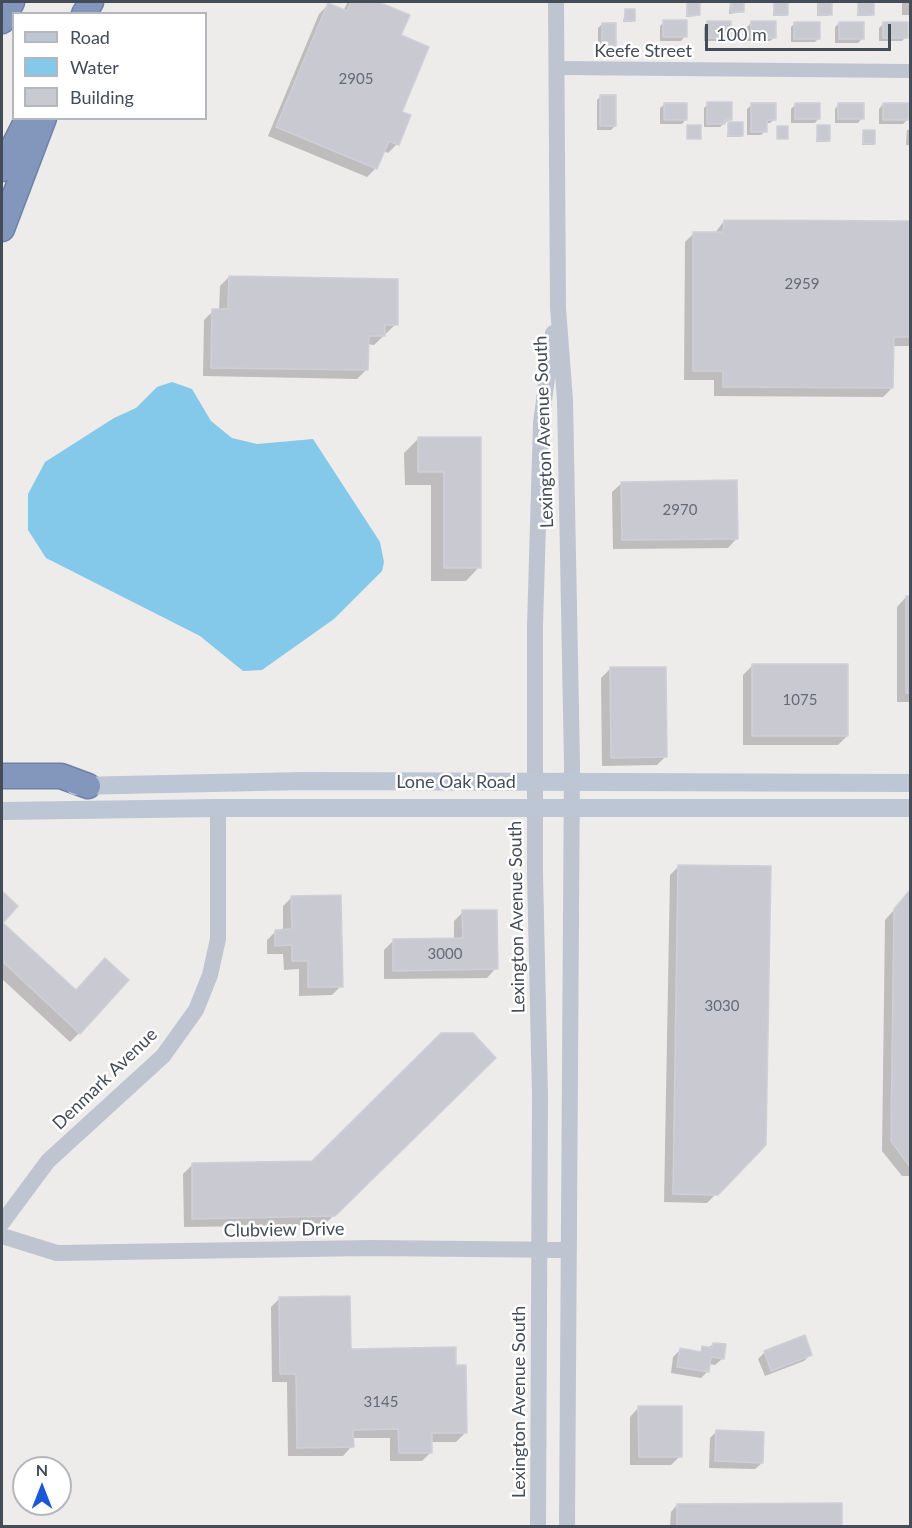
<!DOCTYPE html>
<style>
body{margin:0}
#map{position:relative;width:912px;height:1528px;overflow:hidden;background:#eeebeb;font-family:Lato,sans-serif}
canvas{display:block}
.frame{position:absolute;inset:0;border:3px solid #444c58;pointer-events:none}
.legend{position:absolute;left:12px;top:12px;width:195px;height:108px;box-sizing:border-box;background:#fff;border:2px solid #b4b7bc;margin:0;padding:8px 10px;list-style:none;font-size:18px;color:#444c58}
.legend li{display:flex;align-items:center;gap:12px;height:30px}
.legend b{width:30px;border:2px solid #b4b7bc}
.north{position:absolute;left:12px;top:1456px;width:60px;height:60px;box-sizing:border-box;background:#fff;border:2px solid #b4b7bc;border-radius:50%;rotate:0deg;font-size:16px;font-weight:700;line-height:24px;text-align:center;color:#444c58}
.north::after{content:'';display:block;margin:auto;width:21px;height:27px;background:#1a57d9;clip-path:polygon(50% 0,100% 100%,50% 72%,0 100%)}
.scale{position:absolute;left:705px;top:24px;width:186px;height:27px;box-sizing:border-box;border:3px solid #444c58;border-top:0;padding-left:8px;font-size:18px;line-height:21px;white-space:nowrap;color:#444c58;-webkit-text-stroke:4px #fff;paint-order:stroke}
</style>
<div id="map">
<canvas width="912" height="1528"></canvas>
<div class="frame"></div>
<ul class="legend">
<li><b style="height:8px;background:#bdc6d5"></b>Road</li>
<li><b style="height:16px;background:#85c9ea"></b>Water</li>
<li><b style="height:16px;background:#c8c9d1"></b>Building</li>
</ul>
<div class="north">N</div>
<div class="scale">100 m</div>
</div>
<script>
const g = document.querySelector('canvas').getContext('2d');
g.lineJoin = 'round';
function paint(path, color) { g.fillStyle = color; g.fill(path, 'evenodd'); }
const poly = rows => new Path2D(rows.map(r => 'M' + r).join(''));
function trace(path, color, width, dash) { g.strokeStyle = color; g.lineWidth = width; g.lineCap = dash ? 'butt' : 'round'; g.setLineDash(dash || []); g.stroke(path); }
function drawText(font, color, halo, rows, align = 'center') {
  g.font = font + ' Lato,sans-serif'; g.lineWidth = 5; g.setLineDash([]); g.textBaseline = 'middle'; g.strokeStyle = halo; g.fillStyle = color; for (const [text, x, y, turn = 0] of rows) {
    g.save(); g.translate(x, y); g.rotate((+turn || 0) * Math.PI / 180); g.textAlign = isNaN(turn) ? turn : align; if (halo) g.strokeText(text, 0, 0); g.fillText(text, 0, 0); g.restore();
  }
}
const water = poly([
 [172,382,192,389,211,421,232,438,257,444,313,439,380,542,384,562,382,571,334,619,262,670,243,671,200,636,46,558,28,530,28,494,45,462,114,418,136,408,157,387]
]);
const shadow = poly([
 [348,2,374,2,408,16,399,36,397,144,388,153,383,151,376,168,367,177,268,136,319,14,328,5,343,11],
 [730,2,742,2,742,12,729,14],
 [774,2,787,15,785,16,773,16],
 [817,2,830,2,828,16,817,16],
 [859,2,872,2,871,16,857,16],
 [902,2,910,2,910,15,902,15],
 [687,3,699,15,697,16,686,17],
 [625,11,634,20,632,22,623,22],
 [664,22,685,36,681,41,660,41,660,26],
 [708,22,729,37,725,41,704,41,704,27],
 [751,23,775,37,770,41,747,41,747,27],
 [795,23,819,38,815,42,791,42,791,27],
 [839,23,863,38,858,43,835,43,835,27],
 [602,24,615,47,611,51,598,51,598,28],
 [883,24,906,37,902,41,879,41,879,28],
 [601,96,615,126,611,130,597,130,597,100],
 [665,104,686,119,682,124,660,124,660,108],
 [708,104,730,119,720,127,704,127,704,108],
 [796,104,819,118,815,123,791,123,791,109],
 [839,104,862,118,858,123,835,123,835,109],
 [883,104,907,120,903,124,879,124,879,109],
 [752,105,775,119,770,123,765,123,765,131,761,135,747,135,747,109],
 [729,124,741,135,740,137,727,137],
 [818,126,829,140,827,142,816,142],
 [907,130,910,130,910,145,906,145],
 [863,131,874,144,872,145,862,145],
 [724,221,910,222,910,346,892,346,892,388,883,397,714,396,714,380,684,380,685,242,694,233,715,233],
 [229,277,396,324,374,345,367,344,366,370,357,379,203,376,204,320,213,311,219,311,220,286],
 [418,439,479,439,479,567,466,581,431,581,431,485,405,485,404,453],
 [622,483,737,538,728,548,613,549,612,492],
 [906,597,910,597,910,702,897,702,897,607],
 [752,666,847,736,838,745,743,745,743,675],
 [610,669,666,756,657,765,602,766,601,678],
 [679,866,764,1145,707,1203,664,1202,670,875],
 [910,892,910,1176,902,1176,882,1151,885,920],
 [292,897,341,986,332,995,299,996,299,969,284,970,283,954,267,954,267,940,276,931,283,931,283,906],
 [463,912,496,968,487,978,384,979,384,950,393,941,454,940,454,921],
 [2,923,76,991,79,1033,70,1042,2,979],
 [494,1058,324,1225,184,1227,183,1174,192,1165,312,1163],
 [280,1298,349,1350,455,1367,466,1432,456,1442,431,1442,431,1452,422,1461,390,1461,390,1438,352,1438,352,1446,343,1456,288,1456,287,1382,272,1382,271,1307],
 [714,1344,722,1359,715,1365,709,1364,708,1371,701,1378,671,1373,673,1357,680,1350,698,1353],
 [765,1352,810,1355,804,1361,765,1376,758,1359],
 [639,1407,680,1456,671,1465,630,1465,630,1417],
 [717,1431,762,1463,755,1469,709,1468,710,1438],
 [840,1504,841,1526,670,1526,671,1512,677,1505]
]);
const building = poly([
 [351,2,378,2,410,15,401,35,429,47,402,112,411,115,399,145,389,141,377,169,276,127,328,3,347,11,351,2],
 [687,2,700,2,700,15,687,16,687,2],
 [731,2,744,2,744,12,731,12,731,2],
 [774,2,788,2,788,15,774,15,774,2],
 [818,2,832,2,832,15,818,15,818,2],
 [858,2,874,2,874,15,858,15,858,2],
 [625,9,635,9,635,21,625,21,625,9],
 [663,20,687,20,687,37,663,37,663,20],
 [707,21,731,21,731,38,707,38,707,21],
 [751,21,776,21,776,38,751,38,751,21],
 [794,22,820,22,820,39,794,39,794,22],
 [839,22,864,22,864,39,839,39,839,22],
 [883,22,908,22,908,38,883,38,883,22],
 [602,23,616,23,616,47,602,47,602,23],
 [600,95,616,95,616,126,600,126,600,95],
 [707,102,732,102,732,120,725,120,725,124,707,124,707,102],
 [664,103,687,103,687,120,664,120,664,103],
 [751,103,776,103,776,120,767,120,767,132,751,132,751,103],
 [795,103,820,103,820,119,795,119,795,103],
 [838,103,864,103,864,119,838,119,838,103],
 [883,103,909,103,908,120,883,120,883,103],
 [728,122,743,122,743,136,728,136,728,122],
 [687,125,701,125,701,139,687,139,687,125],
 [817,125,830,125,830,141,817,141,817,125],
 [777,126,788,126,788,139,777,139,777,126],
 [863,130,875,130,875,144,863,144,863,130],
 [724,220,910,221,910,337,894,337,893,388,723,387,723,371,693,371,693,232,723,232,724,220],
 [229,276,398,279,398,325,385,325,385,336,369,336,368,370,211,368,212,309,228,309,229,276],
 [418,437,481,437,481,568,444,568,444,472,418,472,418,437],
 [737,480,738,539,622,540,621,482,737,480],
 [906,596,910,596,910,693,906,693,906,596],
 [752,664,848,664,848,736,752,736,752,664],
 [610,667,666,667,667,757,611,758,610,667],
 [678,865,771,866,766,1145,718,1195,673,1194,678,865],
 [910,890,910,1167,891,1141,894,909,910,890],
 [2,891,18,906,3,923,76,990,105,958,129,980,80,1034,2,961,2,891],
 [341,895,343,987,308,987,308,961,292,961,292,945,275,946,275,930,292,929,291,896,341,895],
 [462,910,497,910,498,969,393,971,393,939,463,938,462,910],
 [441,1033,473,1033,496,1058,335,1216,192,1219,192,1163,312,1161,441,1033],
 [350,1296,351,1349,456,1347,456,1365,466,1365,467,1433,432,1433,432,1453,399,1453,398,1429,353,1430,354,1447,297,1448,296,1374,280,1374,279,1297,350,1296],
 [805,1335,812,1355,771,1371,764,1351,805,1335],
 [713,1343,726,1344,724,1359,711,1357,709,1372,677,1367,680,1348,701,1352,702,1346,712,1348,713,1343],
 [638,1406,682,1406,682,1457,639,1457,638,1406],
 [716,1430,764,1432,763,1463,715,1461,716,1430],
 [842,1503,842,1526,677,1526,677,1504,842,1503]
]);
const minor = poly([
 [556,68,910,71]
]);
const tertiary = poly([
 [556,2,558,308,565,400,572,763,567,1526],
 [2,1223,48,1161,163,1056,196,1010,210,975,218,939,218,808],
 [2,1236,57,1253,370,1248,569,1250],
 [538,1526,540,1096,535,874,535,626,541,423,553,333]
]);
const secondary = poly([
 [75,786,304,781,910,783],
 [2,811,218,808,910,808]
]);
const motorway = poly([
 [84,14,91,2],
 [2,21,12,2],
 [2,169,28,118],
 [2,229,44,118],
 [2,776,61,776,88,786]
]);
const numberNames = [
 ["2905",356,79],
 ["2959",802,284],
 ["2970",680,510],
 ["1075",800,700],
 ["3000",445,954],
 ["3030",722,1006],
 ["3145",381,1402]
];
const streetNames = [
 ["Keefe Street",643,51],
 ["Lexington Avenue South",544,432,-92],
 ["Lone Oak Road",456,782],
 ["Lexington Avenue South",517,917,-91],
 ["Denmark Avenue",105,1079,-44],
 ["Clubview Drive",284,1230,-1],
 ["Lexington Avenue South",519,1402,-90]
];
paint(water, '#85c9ea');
paint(shadow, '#0003');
paint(building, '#c8c9d1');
trace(building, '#cfd0d7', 1.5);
trace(motorway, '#6e82a6', 27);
trace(minor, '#bec5d1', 14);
trace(tertiary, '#bec5d1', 16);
trace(secondary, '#bdc6d5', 18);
trace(motorway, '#8297bb', 24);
drawText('15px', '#656b76', null, numberNames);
drawText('18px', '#444c58', '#fff', streetNames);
</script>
